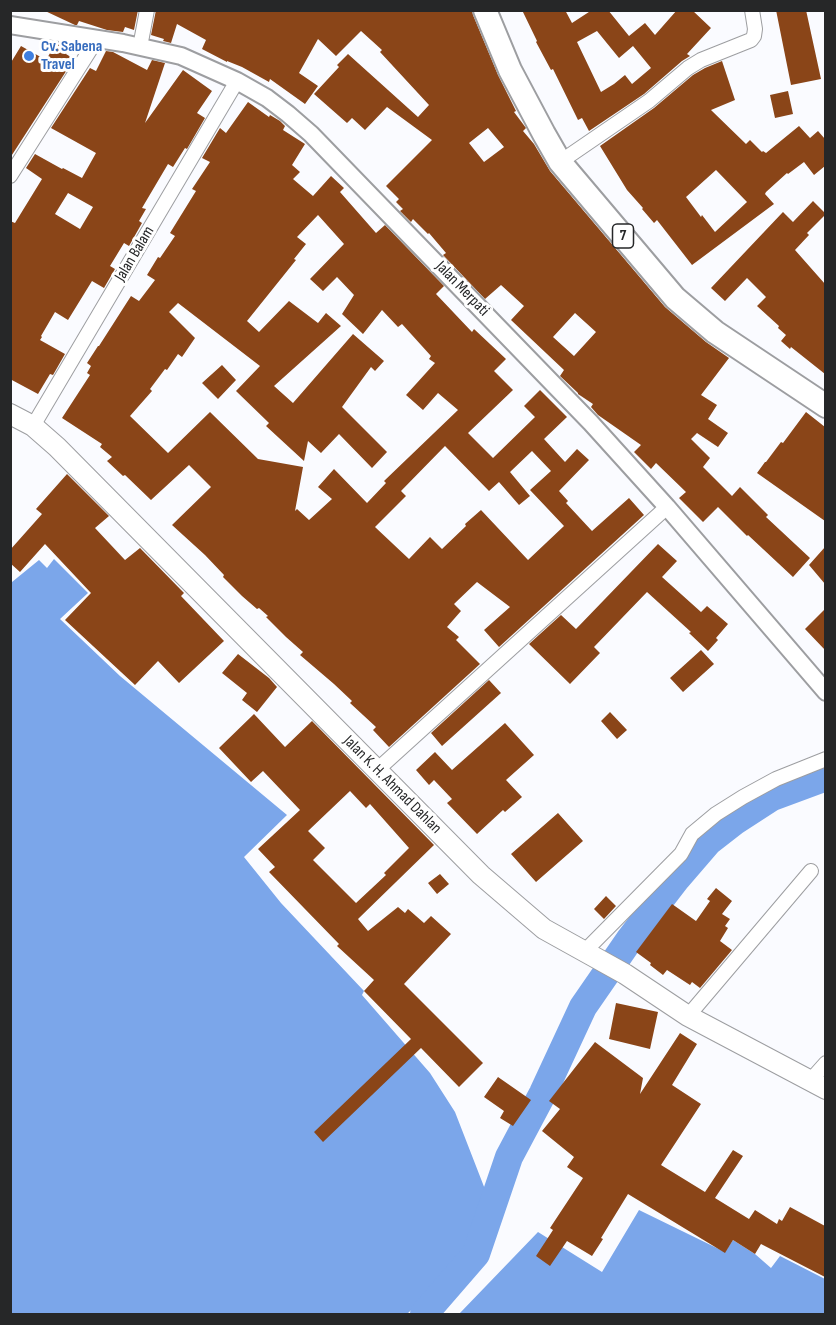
<!DOCTYPE html>
<style>
body{margin:0}
#map{position:relative;width:836px;height:1325px;overflow:hidden;background:#fafbff;font-family:"Sofia Sans Condensed",sans-serif}
canvas{display:block}
.frame{position:absolute;inset:0;border:12px solid #262728;pointer-events:none}
</style>
<div id="map">
<canvas width="836" height="1325"></canvas>
<div class="frame"></div>
</div>
<script>
const g = document.querySelector('canvas').getContext('2d');
g.lineJoin = 'round';
function paint(path, color) { g.fillStyle = color; g.fill(path, 'evenodd'); }
const poly = rows => new Path2D(rows.map(r => 'M' + r).join(''));
function trace(path, color, width, dash) { g.strokeStyle = color; g.lineWidth = width; g.lineCap = dash ? 'butt' : 'round'; g.setLineDash(dash || []); g.stroke(path); }
function drawText(font, color, halo, rows, align = 'center') {
  g.font = font + ' "Sofia Sans Condensed",sans-serif'; g.lineWidth = 6; g.setLineDash([]); g.textBaseline = 'middle'; g.strokeStyle = halo; g.fillStyle = color; for (const [text, x, y, turn = 0] of rows) {
    g.save(); g.translate(x, y); g.rotate((+turn || 0) * Math.PI / 180); g.textAlign = isNaN(turn) ? turn : align; if (halo) g.strokeText(text, 0, 0); g.fillText(text, 0, 0); g.restore();
  }
}
const water = poly([
 [54,559,88,593,60,619,120,676,287,815,244,857,281,903,364,991,362,995,430,1073,455,1112,488,1197,465,1258,407,1314,11,1314,10,581,12,582,39,560,47,568],
 [639,1210,725,1252,733,1240,755,1254,771,1268,780,1256,825,1279,825,1314,459,1314,538,1232,602,1272]
]);
const river = poly([
 [424,1314,476,1254,509,1157,543,1093,583,1007,630,939,677,878,708,842,735,821,772,797,826,777]
]);
const building = poly([
 [43,10,138,10,134,30,125,27,123,32,107,30,79,21,77,25,75,25],
 [156,10,472,10,473,15,498,75,516,111,514,112,526,128,523,131,534,144,550,171,665,307,706,342,729,358,701,395,717,405,708,419,728,433,718,447,697,433,691,439,710,458,703,467,732,496,740,487,768,515,766,517,810,558,793,577,748,535,747,536,718,507,703,522,679,498,686,492,656,463,651,469,634,452,641,445,598,415,591,407,593,404,578,394,578,393,560,376,564,370,511,320,524,306,501,285,485,299,443,255,446,253,429,233,428,234,413,219,411,222,400,211,403,209,396,202,399,199,386,186,432,140,387,107,365,130,352,118,347,123,314,94,339,67,337,65,348,54,418,117,429,105,380,52,382,50,361,31,336,56,318,39,299,73,318,86,305,104,270,79,269,82,242,67,227,61,227,62,202,49,206,40,177,24,171,43,163,41,164,39,151,35],
 [488,128,504,147,484,162,469,143],
 [575,313,596,332,574,356,553,337],
 [522,10,565,10,572,23,592,10,608,10,629,36,645,23,655,35,677,10,692,10,711,28,687,54,690,56,682,61,644,94,589,131,582,118,578,120,553,69,551,70,536,42,537,41],
 [597,31,619,58,633,46,651,68,632,84,625,75,614,84,601,92,577,42],
 [776,10,806,10,821,79,791,85],
 [56,43,68,50,66,54,74,59,10,158,10,64,21,46,46,60],
 [106,51,113,52,147,70,152,60,165,63,145,123,183,70,212,91,197,113,205,118,187,149,185,148,173,167,168,164,142,208,146,209,139,221,142,223,129,246,124,243,110,266,115,269,104,288,92,281,68,320,55,312,41,336,42,337,40,340,65,354,53,375,50,374,38,394,10,379,10,221,15,223,42,179,26,168,35,154,62,169,63,168,82,178,96,153,51,128,90,68,96,71],
 [68,193,93,207,80,229,55,214],
 [722,61,735,100,711,110,746,144,750,140,762,152,763,151,766,153,799,126,810,138,818,131,825,139,825,166,814,175,804,162,788,174,787,173,766,192,765,194,774,204,692,265,657,220,654,223,642,209,643,208,627,190,600,146,654,108,693,75,705,68],
 [716,170,747,202,715,232,702,215,701,217,686,197],
 [788,91,793,114,775,118,770,95],
 [248,102,269,117,270,115,280,121,285,126,283,130,305,144,292,165,300,172,293,179,313,196,331,176,344,188,340,192,376,233,385,225,444,286,436,294,472,332,474,329,506,359,494,371,513,390,468,433,493,458,535,417,524,406,540,390,567,417,544,439,565,462,577,449,589,460,559,491,568,501,566,503,592,531,629,498,644,515,499,647,484,630,510,607,477,582,454,604,461,611,447,627,459,637,456,640,480,664,389,747,373,730,376,727,350,703,352,701,334,684,300,655,303,652,286,637,266,617,268,616,259,608,257,609,242,596,223,577,224,575,205,555,172,525,211,487,189,465,151,500,125,475,123,476,107,461,112,457,100,447,102,444,62,418,90,375,87,373,91,366,87,363,98,346,99,346,131,296,139,301,155,280,147,275,158,257,160,258,175,236,170,233,196,191,192,189,210,162,202,158,220,128,226,133],
 [318,215,344,244,310,279,323,291,337,277,354,295,342,314,363,334,382,310,398,327,402,324,431,356,429,359,435,363,406,395,423,410,438,393,458,410,384,481,386,483,367,503,334,469,318,487,332,499,309,520,297,509,295,511,303,467,258,459,210,412,168,453,130,416,152,391,150,389,165,369,167,370,178,354,182,357,195,338,169,312,178,303,260,366,236,391,269,423,266,426,304,461,308,441,321,453,339,434,372,468,387,452,342,407,371,367,375,371,384,361,353,334,293,403,274,386,341,326,326,313,318,323,289,301,259,332,247,321,296,260,294,259,306,244,297,237],
 [445,446,489,491,499,482,519,505,530,496,510,472,532,451,551,471,530,490,564,526,528,560,481,510,465,524,466,526,442,549,430,537,409,559,375,527,406,496,401,491],
 [813,201,825,213,825,215,807,233,809,235,795,250,825,284,825,374,791,347,790,349,781,341,786,335,778,328,779,326,757,306,766,297,747,278,725,301,711,288,782,213,783,212,793,222],
 [222,365,236,380,218,399,202,383],
 [806,412,825,427,825,521,757,473,765,462,766,462,781,442,783,443],
 [67,474,109,516,95,528,125,560,140,548,184,593,181,596,224,641,179,683,158,661,135,685,65,620,91,593,45,544,20,572,10,563,10,550,42,514,36,509],
 [658,544,677,561,662,577,701,612,707,606,728,624,716,638,718,640,708,651,689,633,691,632,647,592,594,647,600,653,570,684,529,644,561,615,576,629],
 [825,547,825,584,809,565],
 [825,609,825,650,805,629],
 [701,650,714,664,683,692,670,678],
 [238,654,269,678,277,687,257,712,242,700,247,693,222,673],
 [489,680,501,693,442,746,431,733],
 [610,712,627,730,617,739,601,721],
 [254,714,285,747,312,721,434,845,358,919,368,931,398,907,405,913,408,909,424,923,431,916,451,934,404,984,483,1063,459,1087,421,1048,323,1142,314,1132,411,1039,364,991,374,980,337,946,339,944,269,872,275,867,258,849,300,810,263,771,251,782,219,748],
 [350,791,366,808,370,804,409,848,384,873,386,875,356,903,313,860,325,848,308,831],
 [505,723,534,755,506,780,522,797,505,812,503,810,477,834,447,803,452,799,434,780,429,785,416,770,435,752,452,770],
 [558,813,583,841,536,882,511,854],
 [440,874,449,884,437,894,428,883],
 [716,888,732,901,722,914,730,919,725,926,728,928,720,941,732,950,700,988,692,982,690,985,667,970,663,975,650,965,651,963,636,952,672,904,696,921,710,901,707,899],
 [606,896,616,906,604,919,594,909],
 [616,1003,658,1012,650,1049,609,1039],
 [680,1033,697,1044,672,1085,701,1104,661,1165,705,1192,733,1150,743,1156,715,1198,749,1219,755,1210,777,1224,779,1219,782,1221,790,1207,825,1226,825,1277,761,1244,755,1254,733,1240,725,1253,628,1194,601,1238,603,1239,592,1256,567,1241,550,1266,536,1256,553,1230,550,1228,583,1178,567,1167,574,1157,542,1131,560,1109,549,1101,595,1042,643,1078,640,1094],
 [498,1077,531,1100,513,1126,500,1118,504,1111,484,1097]
]);
const minor = poly([
 [140,47,147,10],
 [560,162,649,101,688,68,701,60,751,40,754,36,755,29,752,10],
 [10,176,97,39],
 [33,426,237,81],
 [377,770,667,507],
 [584,952,681,854,692,834,716,814,743,797,776,779,826,759],
 [688,1016,811,871],
 [810,1081,826,1063]
]);
const tertiary = poly([
 [10,25,123,43,181,56,237,81,267,98,288,114,311,134,591,423,667,507,826,692]
]);
const secondary = poly([
 [10,414,33,426,57,447,481,875,544,929,625,974,688,1016,826,1089]
]);
const trunk = poly([
 [485,10,510,70,544,134,560,162,675,298,715,332,826,406]
]);
const markers = [
 [29,56,6,"#3f7fe0"]
];
const shields = [
 [623,236,21]
];
const shieldNames = [
 ["7",623,236]
];
const shopNames = [
 ["Cv. Sabena",41,47],
 ["Travel",41,65]
];
const streetNames = [
 ["Jalan Balam",135,254,-59],
 ["Jalan Merpati",462,289,46],
 ["Jalan K. H. Ahmad Dahlan",392,785,45]
];
paint(water, '#7ba6ea');
trace(river, '#7ba6ea', 28);
paint(building, '#8a4518');
trace(minor, '#9d9ea1', 16);
trace(tertiary, '#9d9ea1', 20);
trace(secondary, '#9d9ea1', 22);
trace(trunk, '#9d9ea1', 26);
trace(minor, '#fff', 14);
trace(tertiary, '#fff', 16);
trace(secondary, '#fff', 20);
trace(trunk, '#fff', 22);
for (const [x, y, r, color] of markers) { const dot = new Path2D(); dot.arc(x, y, r, 0, 2 * Math.PI); g.fillStyle = color; g.fill(dot); trace(dot, '#fff', 2); }
for (const [x, y, w] of shields) { const box = new Path2D(); box.roundRect(x - w / 2, y - 12, w, 24, 4.5); g.fillStyle = '#fff'; g.fill(box); trace(box, '#262728', 1.5); }
drawText('bold 15px', '#262728', null, shieldNames);
drawText('bold 16px', '#366cbe', '#fff', shopNames, 'left');
drawText('16px', '#262728', '#fff', streetNames);
</script>
